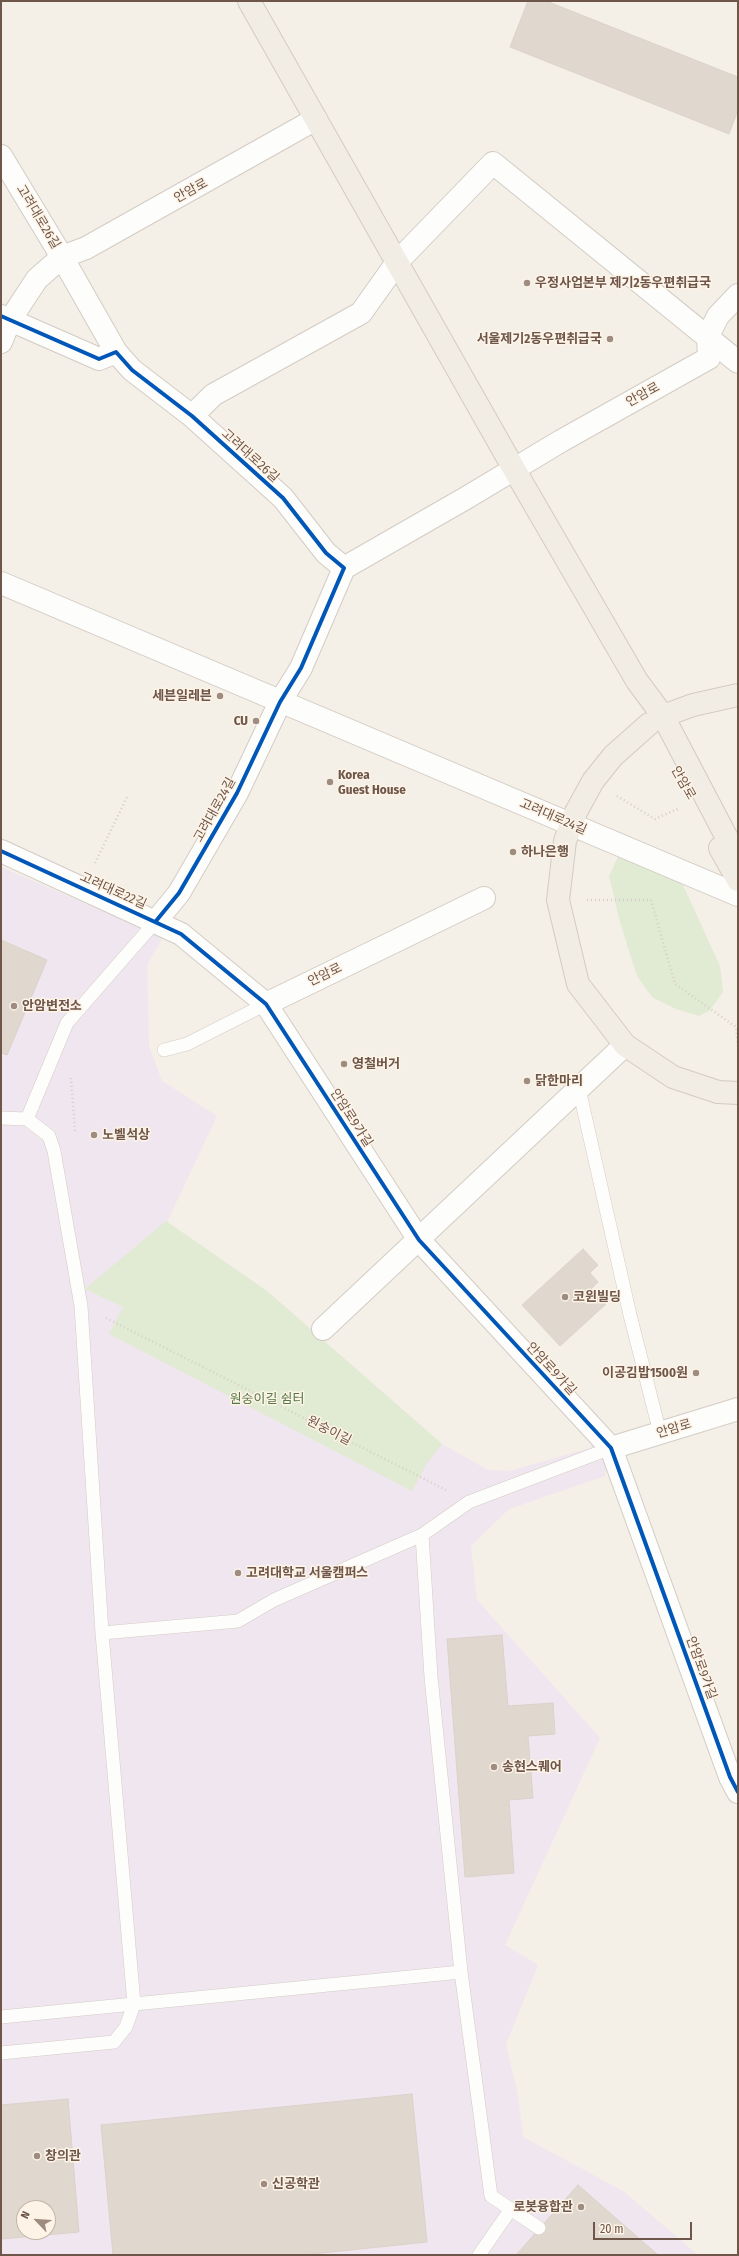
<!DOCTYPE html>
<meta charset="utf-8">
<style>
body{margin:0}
#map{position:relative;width:739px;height:2256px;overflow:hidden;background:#f4efe7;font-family:"Fira Sans Condensed",sans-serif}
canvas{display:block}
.frame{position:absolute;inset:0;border:2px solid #6f564a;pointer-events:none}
.north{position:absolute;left:16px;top:2200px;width:40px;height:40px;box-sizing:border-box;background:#fdf4e7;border:1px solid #c4b5a8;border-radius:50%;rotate:295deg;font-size:11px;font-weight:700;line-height:16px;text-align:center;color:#6f564a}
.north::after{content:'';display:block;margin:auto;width:14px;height:18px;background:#9e8c81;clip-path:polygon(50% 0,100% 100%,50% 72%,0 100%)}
.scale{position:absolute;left:593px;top:2222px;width:99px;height:18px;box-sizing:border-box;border:2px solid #6f564a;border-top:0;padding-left:5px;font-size:12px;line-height:14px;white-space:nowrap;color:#6f564a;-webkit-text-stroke:3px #fdf4e7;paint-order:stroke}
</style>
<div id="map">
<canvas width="739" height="2256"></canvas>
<div class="frame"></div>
<div class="north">N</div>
<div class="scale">20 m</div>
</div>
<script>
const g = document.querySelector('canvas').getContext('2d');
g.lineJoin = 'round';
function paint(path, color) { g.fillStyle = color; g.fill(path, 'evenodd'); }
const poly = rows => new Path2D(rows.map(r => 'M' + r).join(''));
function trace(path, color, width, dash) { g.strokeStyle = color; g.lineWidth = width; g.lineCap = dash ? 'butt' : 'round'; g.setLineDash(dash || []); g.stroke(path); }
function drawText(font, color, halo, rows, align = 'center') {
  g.font = font + ' "Fira Sans Condensed","Noto Sans KR",sans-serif'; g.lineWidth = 3; g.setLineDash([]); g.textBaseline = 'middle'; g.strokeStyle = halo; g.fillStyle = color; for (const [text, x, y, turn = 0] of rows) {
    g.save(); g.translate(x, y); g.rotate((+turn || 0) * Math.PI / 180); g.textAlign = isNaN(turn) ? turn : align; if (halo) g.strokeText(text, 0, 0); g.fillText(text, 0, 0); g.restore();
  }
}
const education = poly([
 [1,867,163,937,147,965,149,1046,162,1081,217,1116,167,1222,267,1291,442,1444,488,1470,510,1471,590,1448,597,1433,611,1448,605,1476,509,1509,471,1546,477,1600,600,1738,505,1945,538,1965,506,2044,518,2096,523,2137,623,2191,698,2255,1,2255],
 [24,2208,48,2208,48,2232,24,2232]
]);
const green = poly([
 [627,855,670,875,683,885,720,966,723,992,709,1011,699,1016,676,1009,652,997,637,976,620,922,609,876,618,857],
 [166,1221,267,1291,442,1444,426,1465,412,1491,109,1334,123,1307,85,1289]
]);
const building = poly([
 [528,1,546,1,738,77,738,110,729,134,510,47,528,1],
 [1,940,47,960,7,1055,1,1053,1,940],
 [583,1249,598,1265,590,1273,598,1282,591,1289,606,1304,560,1346,522,1305,583,1249],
 [502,1635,508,1706,553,1703,555,1734,528,1736,533,1798,509,1800,514,1873,465,1877,447,1639,502,1635],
 [412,2094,427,2242,303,2255,113,2255,101,2125,412,2094],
 [68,2099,79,2232,1,2239,1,2105,68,2099],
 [24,2208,48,2208,48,2232,24,2232,24,2208],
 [578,2185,658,2255,516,2255,578,2185]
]);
const path = poly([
 [617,796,655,819,680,808],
 [95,863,127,797],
 [587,900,651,900,675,984,736,1027,738,1046],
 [71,1078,75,1131],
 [106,1318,446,1490]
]);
const service = poly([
 [164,1050,187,1044,266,1004],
 [579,1089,630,1315,660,1433],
 [1,1118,27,1119,49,1136,54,1151,81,1306,102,1633,134,2004,1,2017],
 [27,1119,67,1023,156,921],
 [422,1535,469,1502,611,1448],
 [461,1972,491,2196,539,2228],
 [1,2053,114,2042,126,2027,134,2004,461,1972,431,1677,422,1535,274,1600,238,1621,102,1633],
 [479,2255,511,2209]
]);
const minor = poly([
 [1,156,62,257,116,352],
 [1,316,99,359,116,352,132,370,192,416,283,498,326,553,344,568,301,668,280,702,237,793,179,893,156,921],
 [1,342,10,320,37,279,62,257,86,248,316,119],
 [192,416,213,395,361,313,398,261,493,163,738,362],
 [344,568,466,498,561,441,709,358,708,336,718,316,738,295],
 [1,583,738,895],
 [1,851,181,934,266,1004,419,1240,611,1448,730,1777,738,1792],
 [266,1004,484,898],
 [323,1329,625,1045],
 [611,1448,738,1409]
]);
const primary = poly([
 [249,1,514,469,637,681,663,716,738,859],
 [663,716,693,705,738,695],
 [649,724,613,756,593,781,576,812,565,841,558,900,578,984,625,1045,673,1077,718,1092,738,1093],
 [720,848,738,880]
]);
const cycleway = poly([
 [1,316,99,359,116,352,132,370,192,416,283,498,326,553,344,568,301,668,280,702,237,793,179,893,156,921],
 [1,851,181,934,266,1004,419,1240,611,1448,730,1777,738,1792]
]);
const markers = [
 [527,283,4,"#9e8c81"],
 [610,339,4,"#9e8c81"],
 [220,696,4,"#9e8c81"],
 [256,721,4,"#9e8c81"],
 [330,782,4,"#9e8c81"],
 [513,852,4,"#9e8c81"],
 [14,1006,4,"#9e8c81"],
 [344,1064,4,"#9e8c81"],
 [527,1081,4,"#9e8c81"],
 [94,1135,4,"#9e8c81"],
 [565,1297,4,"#9e8c81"],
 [696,1373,4,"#9e8c81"],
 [238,1573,4,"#9e8c81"],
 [494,1767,4,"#9e8c81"],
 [37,2156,4,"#9e8c81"],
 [264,2184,4,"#9e8c81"],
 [581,2207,4,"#9e8c81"]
];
const streetNames = [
 ["안암로",191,191,-29],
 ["고려대로26길",38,217,59],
 ["안암로",643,395,-29],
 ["고려대로26길",250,456,42],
 ["안암로",683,783,60],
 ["고려대로24길",215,810,-61],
 ["고려대로24길",553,817,23],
 ["고려대로22길",113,891,24],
 ["안암로",325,975,-26],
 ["안암로9가길",351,1118,57],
 ["안암로9가길",551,1369,47],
 ["안암로",674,1429,-17],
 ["원숭이길",329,1431,27],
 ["안암로9가길",701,1668,70]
];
const poiNames = [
 ["우정사업본부 제기2동우편취급국",535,283],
 ["서울제기2동우편취급국",602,339,"right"],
 ["세븐일레븐",212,696,"right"],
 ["CU",248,721,"right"],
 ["Korea",338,775],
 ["Guest House",338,790],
 ["하나은행",521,852],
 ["안암변전소",22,1006],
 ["영철버거",352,1064],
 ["닭한마리",535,1081],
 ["노벨석상",102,1135],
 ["코윈빌딩",573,1297],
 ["이공김밥1500원",688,1373,"right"],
 ["고려대학교 서울캠퍼스",246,1573],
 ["송현스퀘어",502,1767],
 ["창의관",45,2156],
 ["신공학관",272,2184],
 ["로봇융합관",573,2207,"right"]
];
const parkNames = [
 ["원숭이길 쉼터",267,1399]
];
paint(education, '#f0e6ef');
paint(green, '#e1ead2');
paint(building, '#e0d7cf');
trace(building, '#dcd2ca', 1);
trace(service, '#d3ccc5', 14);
trace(minor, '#d3ccc5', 24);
trace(primary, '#d3cbc4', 24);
trace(path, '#d6ceca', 2.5, [1, 3]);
trace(service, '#fdfdfb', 13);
trace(minor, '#fdfdfb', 22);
trace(primary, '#f1ece4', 22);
trace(cycleway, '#0057b8', 4);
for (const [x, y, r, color] of markers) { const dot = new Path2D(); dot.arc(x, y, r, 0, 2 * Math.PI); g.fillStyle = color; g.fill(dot); trace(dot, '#fdf4e7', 1.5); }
drawText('13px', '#6f564a', '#fdf4e7', streetNames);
drawText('bold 13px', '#6f564a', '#fdf4e7', poiNames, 'left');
drawText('13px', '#567a46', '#fdf4e7', parkNames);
</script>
